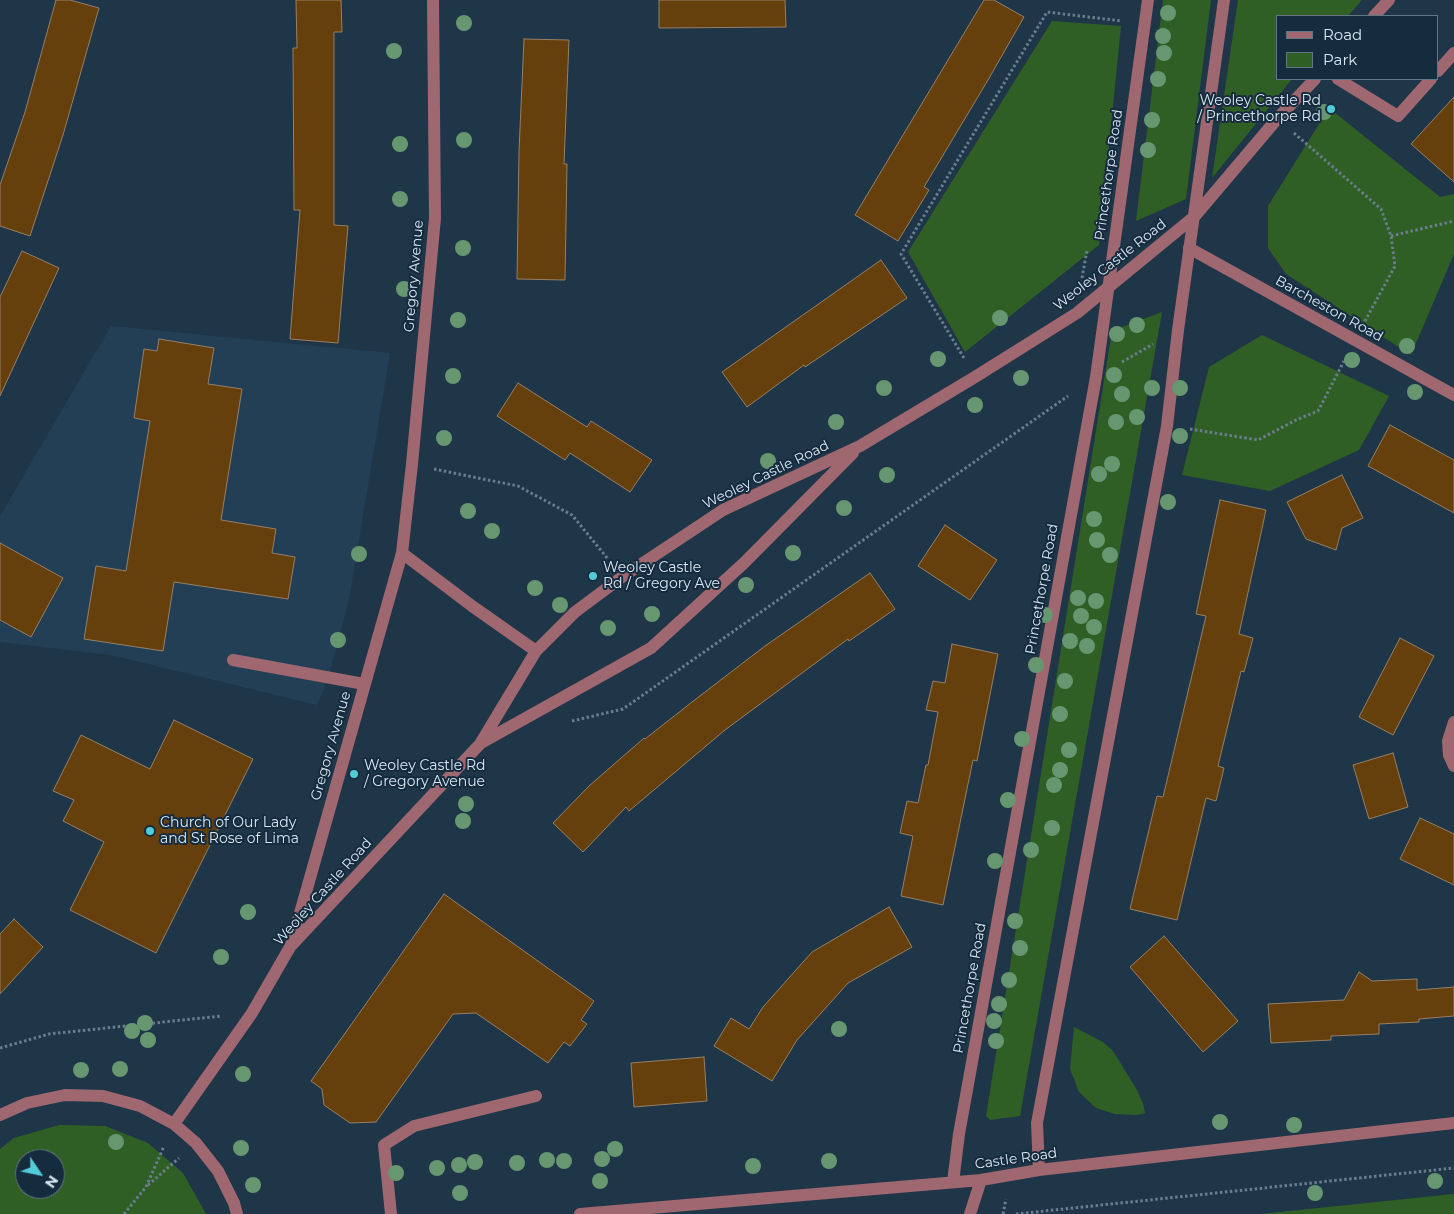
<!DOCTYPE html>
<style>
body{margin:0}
#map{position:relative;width:1454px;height:1214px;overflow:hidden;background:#1f3648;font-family:Montserrat,sans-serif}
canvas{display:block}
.legend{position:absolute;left:1276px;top:15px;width:162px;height:65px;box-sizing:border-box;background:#152b3e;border:1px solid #637686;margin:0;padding:6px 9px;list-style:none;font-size:15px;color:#d9e7f3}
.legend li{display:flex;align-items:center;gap:10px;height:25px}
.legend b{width:25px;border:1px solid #637686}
.north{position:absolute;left:15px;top:1149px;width:50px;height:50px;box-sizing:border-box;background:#152b3e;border:1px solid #637686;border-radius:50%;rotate:124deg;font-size:14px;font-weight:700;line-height:20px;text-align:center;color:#d9e7f3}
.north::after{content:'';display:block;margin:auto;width:18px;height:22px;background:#52cbd8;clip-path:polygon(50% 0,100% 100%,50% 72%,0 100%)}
</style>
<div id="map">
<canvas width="1454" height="1214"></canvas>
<ul class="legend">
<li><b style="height:6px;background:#9f676f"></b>Road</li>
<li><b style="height:14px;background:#305f26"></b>Park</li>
</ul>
<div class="north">N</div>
</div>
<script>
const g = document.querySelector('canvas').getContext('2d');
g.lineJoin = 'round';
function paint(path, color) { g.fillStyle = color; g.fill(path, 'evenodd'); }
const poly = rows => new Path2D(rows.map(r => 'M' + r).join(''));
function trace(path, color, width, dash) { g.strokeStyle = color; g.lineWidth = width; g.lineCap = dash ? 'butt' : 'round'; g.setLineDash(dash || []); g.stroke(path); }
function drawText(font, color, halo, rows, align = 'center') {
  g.font = font + ' Montserrat,sans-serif'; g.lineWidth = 4; g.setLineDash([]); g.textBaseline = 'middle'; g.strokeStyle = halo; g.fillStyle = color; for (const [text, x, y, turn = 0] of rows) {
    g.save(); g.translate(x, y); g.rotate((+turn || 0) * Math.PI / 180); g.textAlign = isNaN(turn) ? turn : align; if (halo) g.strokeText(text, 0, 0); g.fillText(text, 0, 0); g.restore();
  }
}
const built = poly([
 [111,326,390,353,349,599,328,679,317,705,111,655,0,642,0,516]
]);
const green = poly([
 [1163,0,1211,0,1186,199,1136,221],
 [1238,0,1362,0,1348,16,1278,16,1278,79,1292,79,1212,178],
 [1052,21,1121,26,1099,245,965,352,908,252],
 [1329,108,1440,197,1454,194,1454,254,1411,355,1286,274,1268,248,1268,206],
 [1162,312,1020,1116,990,1120,986,1116,1112,331],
 [1262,335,1389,396,1359,450,1270,491,1182,475,1209,367],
 [1074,1027,1103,1042,1113,1051,1137,1090,1143,1104,1145,1113,1137,1115,1115,1114,1096,1108,1079,1092,1070,1069],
 [59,1125,105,1126,148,1143,183,1173,206,1214,0,1214,0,1149,14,1138],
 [25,1159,55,1159,55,1189,25,1189],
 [1454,1194,1454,1214,1260,1214]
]);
const building = poly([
 [56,0,70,0,99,8,63,135,30,236,0,226,0,185,25,112,56,0],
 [296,0,341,0,342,32,334,32,334,225,348,226,338,343,290,339,300,210,294,210,293,48,297,48,296,0],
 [659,0,785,0,786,27,659,28,659,0],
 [984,0,994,0,1024,17,988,80,924,187,929,190,898,241,855,215,984,0],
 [524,39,569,40,564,164,567,164,565,280,517,279,519,151,524,39],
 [1454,97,1454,182,1411,144,1454,97],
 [22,251,59,268,0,396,0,297,22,251],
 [881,260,907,298,805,367,804,365,747,407,722,372,881,260],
 [159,339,214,348,208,384,242,389,221,520,276,529,272,553,295,557,288,599,174,582,163,651,84,639,96,566,126,571,150,421,134,418,144,349,157,351,159,339],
 [518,383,587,427,591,421,652,460,630,492,570,453,565,460,497,416,518,383],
 [1390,425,1454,460,1454,513,1368,466,1390,425],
 [1342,475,1363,518,1342,528,1336,550,1306,539,1287,502,1342,475],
 [1220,500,1266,510,1239,634,1253,638,1244,672,1241,671,1218,766,1224,768,1216,801,1206,798,1177,920,1130,909,1157,796,1163,797,1206,616,1196,614,1220,500],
 [945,525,997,560,970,600,918,566,945,525],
 [0,543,63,578,31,637,0,620,0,543],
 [870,573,895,609,849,641,848,639,725,730,629,811,626,807,583,852,553,823,589,786,644,738,645,739,692,702,765,646,870,573],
 [1400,638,1434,656,1393,735,1359,717,1400,638],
 [952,644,998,654,977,761,973,760,943,905,901,896,913,836,900,833,907,801,918,803,926,765,928,765,938,712,926,710,933,681,945,683,952,644],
 [174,720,253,759,156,953,70,910,104,842,63,821,74,800,53,791,81,735,150,769,174,720],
 [1393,753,1408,807,1369,819,1353,765,1393,753],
 [1420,818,1454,834,1454,885,1400,859,1420,818],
 [444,894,594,1001,581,1020,587,1024,570,1046,564,1042,548,1063,476,1013,453,1014,376,1122,350,1123,324,1105,322,1089,311,1081,444,894],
 [889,907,912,947,848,983,797,1040,772,1081,714,1046,731,1018,749,1029,763,1007,812,952,889,907],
 [14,919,43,947,0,994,0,934,14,919],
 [1164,936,1238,1021,1203,1052,1130,967,1164,936],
 [1359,972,1372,981,1417,979,1417,990,1454,987,1454,1016,1419,1019,1419,1022,1379,1024,1379,1034,1331,1036,1331,1040,1271,1043,1268,1004,1344,1000,1359,972],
 [704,1057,707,1101,634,1107,631,1063,704,1057]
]);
const path = poly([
 [1294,133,1381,209,1391,236,1395,266,1365,321],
 [1391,236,1454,221],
 [1082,278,1087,250],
 [964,358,901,254,1047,12,1122,21],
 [1122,362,1153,344],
 [1190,429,1258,440,1296,420,1318,411,1344,361],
 [434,469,518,486,572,515,608,559],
 [572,721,623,709,1068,396],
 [0,1048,49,1034,221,1016],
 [148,1185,179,1158],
 [124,1214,146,1187,164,1146],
 [1003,1214,1006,1199],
 [1016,1214,1454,1168]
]);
const minor = poly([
 [1374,16,1389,0],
 [1438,71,1454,53],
 [1338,79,1398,116,1431,79],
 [1189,248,1454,395],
 [402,553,472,606,536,651],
 [233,660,364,684],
 [1454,722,1448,741,1449,755,1454,766],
 [481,743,651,648,744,563,853,453],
 [291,945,402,553,412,464,435,218,433,0],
 [0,1115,27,1103,65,1095,103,1096,140,1106,174,1124,196,1143,218,1171,234,1203,237,1214],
 [174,1124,252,1013,290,947,480,744,536,651,575,612,622,577,723,510,860,446,975,377,1077,313,1194,217,1277,119,1315,79],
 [1039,1170,1037,1123,1167,426,1178,330,1224,0],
 [953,1182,959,1134,1096,377,1148,0],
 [391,1214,384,1145,414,1126,536,1096],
 [580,1214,981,1180,1039,1170,1454,1123],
 [970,1214,981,1180]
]);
const trees = [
 [1168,13],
 [464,23],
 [1163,36],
 [394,51],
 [1164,53],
 [1158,79],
 [1324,112],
 [1152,120],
 [464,140],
 [400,144],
 [1148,150],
 [400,199],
 [463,248],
 [404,289],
 [1000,318],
 [458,320],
 [1137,325],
 [1117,334],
 [1407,346],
 [938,359],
 [1352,360],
 [1114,375],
 [453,376],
 [1021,378],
 [884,388],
 [1152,388],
 [1180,388],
 [1415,392],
 [1122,394],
 [975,405],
 [1137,417],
 [836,422],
 [1116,422],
 [1180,436],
 [444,438],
 [768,461],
 [1112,464],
 [1099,474],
 [887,475],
 [1168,502],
 [844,508],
 [468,511],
 [1094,519],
 [492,531],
 [1097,540],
 [793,553],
 [359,554],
 [1110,555],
 [746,585],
 [535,588],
 [1078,598],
 [1096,601],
 [560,605],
 [652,614],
 [1045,615],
 [1081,616],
 [1094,627],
 [608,628],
 [338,640],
 [1070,641],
 [1087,646],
 [1036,665],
 [1065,681],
 [1060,714],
 [1022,739],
 [1069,750],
 [1060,770],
 [1054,785],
 [1008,800],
 [466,804],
 [463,821],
 [1052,828],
 [1031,850],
 [995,861],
 [248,912],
 [1015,921],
 [1020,948],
 [221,957],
 [1009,980],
 [999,1004],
 [994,1021],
 [145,1023],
 [839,1029],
 [132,1031],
 [148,1040],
 [996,1041],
 [120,1069],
 [81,1070],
 [243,1074],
 [1220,1122],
 [1294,1125],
 [116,1142],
 [241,1148],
 [615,1149],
 [602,1159],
 [547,1160],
 [564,1161],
 [829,1161],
 [475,1162],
 [517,1163],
 [459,1165],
 [753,1166],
 [437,1168],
 [396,1173],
 [600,1181],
 [1435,1181],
 [253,1185],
 [460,1193],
 [1315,1193]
];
const markers = [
 [1331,109,5,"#52cbd8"],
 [593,576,5,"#52cbd8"],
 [354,774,5,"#52cbd8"],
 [150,831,5,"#52cbd8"]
];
const poiNames = [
 ["Weoley Castle Rd",1321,101,"right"],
 ["/ Princethorpe Rd",1321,117,"right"],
 ["Weoley Castle",603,568],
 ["Rd / Gregory Ave",603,584],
 ["Weoley Castle Rd",364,766],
 ["/ Gregory Avenue",364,782],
 ["Church of Our Lady",160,823],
 ["and St Rose of Lima",160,839]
];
const streetNames = [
 ["Princethorpe Road",1109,175,-82],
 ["Weoley Castle Road",1110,265,-38],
 ["Gregory Avenue",414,276,-85],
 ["Barcheston Road",1329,309,29],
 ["Weoley Castle Road",766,475,-26],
 ["Princethorpe Road",1042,589,-80],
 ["Gregory Avenue",331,746,-74],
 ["Weoley Castle Road",323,892,-48],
 ["Princethorpe Road",970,988,-80],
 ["Castle Road",1016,1159,-8]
];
paint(built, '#233f56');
paint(green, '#305f26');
paint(building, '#66400c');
trace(building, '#957f67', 1);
trace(path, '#6a7d8d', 3, [2.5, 2.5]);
trace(minor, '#9f676f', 12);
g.fillStyle = '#669771';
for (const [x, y] of trees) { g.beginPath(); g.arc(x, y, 8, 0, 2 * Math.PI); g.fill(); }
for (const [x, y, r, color] of markers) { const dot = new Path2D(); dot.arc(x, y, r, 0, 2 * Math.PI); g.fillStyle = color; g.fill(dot); trace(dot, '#152b3e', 2); }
drawText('14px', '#d9e7f3', '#152b3e', poiNames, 'left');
drawText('14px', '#d9e7f3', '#152b3e', streetNames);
</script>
